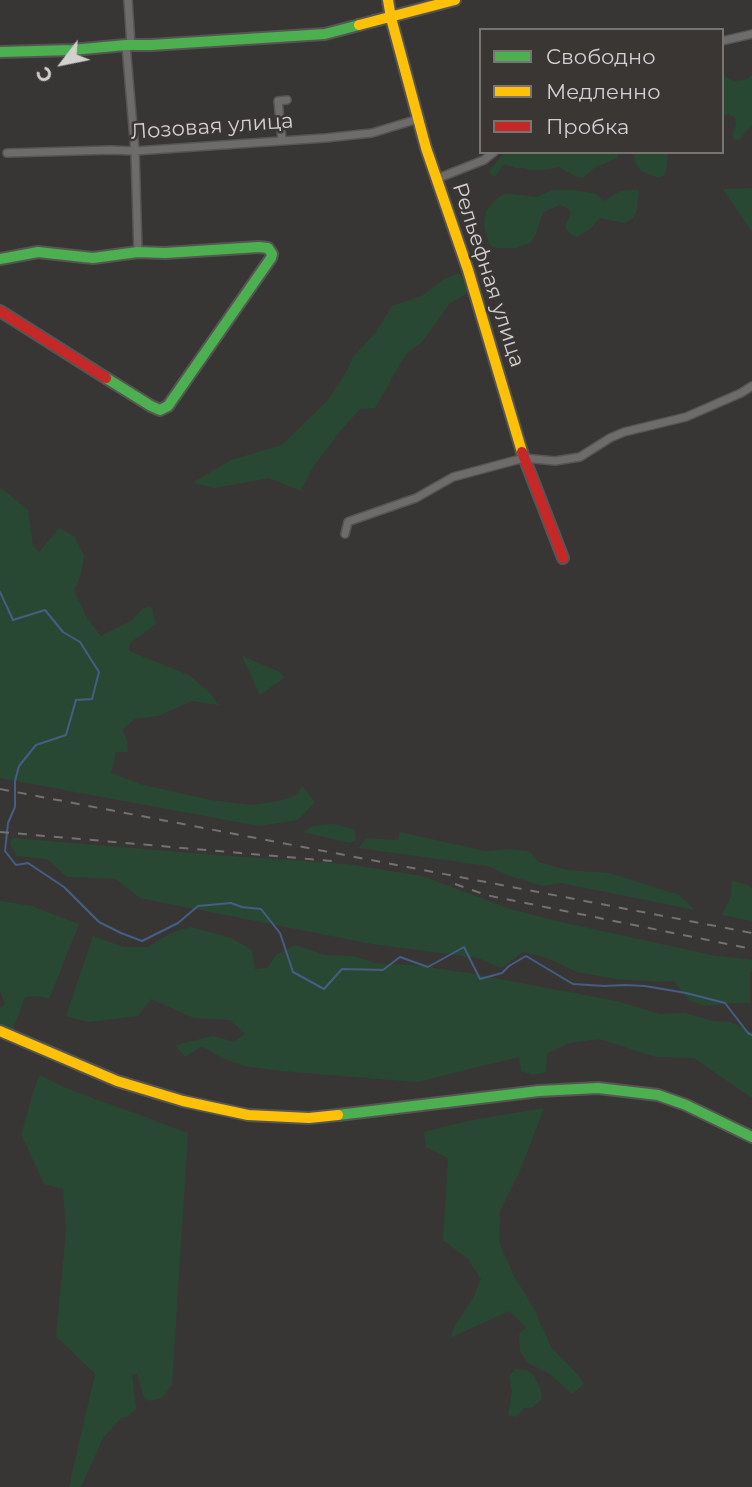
<!DOCTYPE html>
<meta charset="utf-8">
<style>
body{margin:0}
#map{position:relative;width:752px;height:1487px;overflow:hidden;background:#383635;font-family:Montserrat,sans-serif}
canvas{display:block}
.legend{position:absolute;left:479px;top:28px;width:245px;height:126px;box-sizing:border-box;background:#393634;border:2px solid #777472;margin:0;padding:9px 12px;list-style:none;font-size:21px;color:#d3d1d0}
.legend li{display:flex;align-items:center;gap:14px;height:35px}
.legend b{width:35px;border:2px solid #777472}
.north{position:absolute;left:28px;top:28px;width:70px;height:70px;-webkit-text-stroke:5px #393634;paint-order:stroke;rotate:238deg;font-size:19px;font-weight:700;line-height:28px;text-align:center;color:#d3d1d0}
.north::after{content:'';display:block;margin:auto;width:24px;height:32px;background:#d3d1d0;clip-path:polygon(50% 0,100% 100%,50% 72%,0 100%)}
</style>
<div id="map">
<canvas width="752" height="1487"></canvas>
<ul class="legend">
<li><b style="height:9px;background:#4caf50"></b>Свободно</li>
<li><b style="height:9px;background:#ffc107"></b>Медленно</li>
<li><b style="height:9px;background:#c62828"></b>Пробка</li>
</ul>
<div class="north">С</div>
</div>
<script>
const g = document.querySelector('canvas').getContext('2d');
g.lineJoin = 'round';
function paint(path, color) { g.fillStyle = color; g.fill(path, 'evenodd'); }
const poly = rows => new Path2D(rows.map(r => 'M' + r).join(''));
function trace(path, color, width, dash) { g.strokeStyle = color; g.lineWidth = width; g.lineCap = dash ? 'butt' : 'round'; g.setLineDash(dash || []); g.stroke(path); }
function drawText(font, color, halo, rows, align = 'center') {
  g.font = font + ' Montserrat,sans-serif'; g.lineWidth = 5; g.setLineDash([]); g.textBaseline = 'middle'; g.strokeStyle = halo; g.fillStyle = color; for (const [text, x, y, turn = 0] of rows) {
    g.save(); g.translate(x, y); g.rotate((+turn || 0) * Math.PI / 180); g.textAlign = isNaN(turn) ? turn : align; if (halo) g.strokeText(text, 0, 0); g.fillText(text, 0, 0); g.restore();
  }
}
const green = poly([
 [722,73,726,77,734,82,747,79,752,75,752,127,747,129,740,140,735,140,732,135,736,125,735,117,728,114,722,116],
 [505,152,619,152,619,154,617,158,594,168,583,178,575,176,559,167,544,170,529,170,525,168,516,168,504,164,495,177,491,175,489,171],
 [633,152,668,152,666,170,664,175,659,178,641,171,636,163],
 [752,188,752,232,723,189],
 [552,190,574,190,596,194,604,201,620,191,639,190,637,209,633,218,625,223,600,218,590,229,577,237,571,234,566,229,566,225,571,212,567,208,560,205,543,212,535,236,530,243,516,248,498,248,493,247,489,243,484,226,485,218,486,211,496,199,504,194,511,194,537,197],
 [459,273,462,278,467,291,466,294,450,303,422,342,406,354,375,408,360,409,341,430,313,467,301,491,269,478,215,488,192,483,231,460,282,445,326,402,341,381,354,356,376,332,392,306,422,296,444,279],
 [0,487,28,510,33,546,39,552,59,528,74,536,84,556,80,578,74,590,87,618,101,636,131,621,142,609,151,606,156,624,130,643,129,651,189,675,209,692,219,705,192,701,158,716,135,719,122,730,127,740,128,752,116,752,111,773,144,785,211,800,252,805,279,801,297,795,302,786,315,802,303,815,297,820,259,826,0,778],
 [242,656,280,672,284,678,260,695],
 [333,824,354,829,356,840,350,843,303,832,313,826],
 [400,832,485,851,508,849,529,851,538,862,567,870,609,873,679,895,695,910,561,883,543,886,510,876,488,866,359,848,366,838,398,840],
 [12,838,215,855,347,864,422,876,510,909,552,920,716,956,752,960,752,972,750,972,750,1003,731,1003,705,1006,689,1000,674,981,657,982,616,979,577,972,547,958,523,952,501,968,478,958,372,944,140,898,116,879,67,877,47,859,17,856,10,844],
 [732,881,748,885,752,889,752,921,722,915,731,896],
 [0,901,32,906,79,924,49,999,39,996,25,997,13,1029,0,1027,0,1008,5,1004,0,991],
 [191,927,231,938,252,950,255,969,267,968,276,955,295,945,325,955,352,956,380,964,412,965,468,973,616,1001,660,1014,685,1013,713,1021,730,1022,752,1032,752,1098,694,1058,656,1057,599,1039,570,1043,547,1053,546,1072,533,1075,521,1071,519,1057,417,1082,281,1071,244,1066,222,1058,202,1046,185,1057,175,1045,213,1036,234,1042,245,1034,231,1020,194,1018,151,999,138,1016,88,1022,66,1016,93,936,123,947,148,947,173,932],
 [40,1075,66,1088,188,1133,172,1384,162,1398,148,1401,143,1395,137,1374,132,1374,136,1409,128,1416,121,1418,103,1438,82,1485,79,1487,69,1487,95,1374,56,1336,66,1230,63,1189,44,1184,21,1134,35,1087],
 [544,1108,520,1171,500,1211,499,1242,514,1276,533,1307,551,1347,578,1375,584,1384,572,1394,550,1374,528,1363,520,1351,519,1334,526,1327,509,1311,450,1338,456,1324,473,1298,481,1279,468,1259,443,1240,448,1158,426,1147,424,1132,472,1120],
 [515,1369,526,1370,533,1374,541,1391,542,1399,533,1407,524,1408,516,1417,508,1415,512,1392,509,1377]
]);
const stream = poly([
 [0,592,13,620,45,610,63,632,80,642,99,672,92,699,76,700,66,735,36,745,19,766,15,781,15,807,8,823,5,851,16,865,28,863,64,887,99,922,121,933,142,941,178,923,198,906,231,903,242,907,261,909,280,933,293,972,324,989,342,969,383,970,400,957,428,967,464,947,480,979,502,973,509,966,526,956,573,984,604,986,625,985,645,986,686,993,725,1003,748,1033,752,1035]
]);
const street = poly([
 [128,0,131,45],
 [722,41,752,34],
 [126,45,135,151,138,252],
 [282,140,278,101,287,100],
 [7,153,111,150,135,151,325,138,372,133,418,119],
 [436,179,484,160,494,152],
 [345,534,348,522,350,521,416,498,453,477,524,458,555,461,580,457,610,438,624,432,686,417,741,393,752,386]
]);
const fast = poly([
 [0,52,72,50,126,45,151,45,325,34,359,25],
 [0,259,38,252,93,258,138,252,165,253,259,247,268,248,272,254,271,258,168,406,160,410,151,406,106,378],
 [338,1115,539,1091,598,1088,658,1095,686,1105,752,1137]
]);
const slow = poly([
 [388,0,391,18,426,148,468,270,522,452],
 [359,25,455,0],
 [0,1031,117,1081,183,1101,248,1115,309,1118,338,1115]
]);
const jam = poly([
 [0,311,106,378],
 [522,452,563,558]
]);
const rail = poly([
 [0,789,752,933],
 [0,832,332,861],
 [455,884,486,895,752,949]
]);
const streetNames = [
 ["Лозовая улица",212,127,-4],
 ["Рельефная улица",488,275,72]
];
paint(green, '#294833');
trace(stream, '#455e84', 2);
trace(street, '#565554', 10);
trace(fast, '#565554', 14);
trace(slow, '#565554', 14);
trace(jam, '#565554', 14);
trace(street, '#6e6c6b', 7);
trace(fast, '#4caf50', 10);
trace(slow, '#ffc107', 10);
trace(jam, '#c62828', 10);
trace(rail, '#737270', 2, [9, 9]);
drawText('21px', '#d3d1d0', '#393634', streetNames);
</script>
